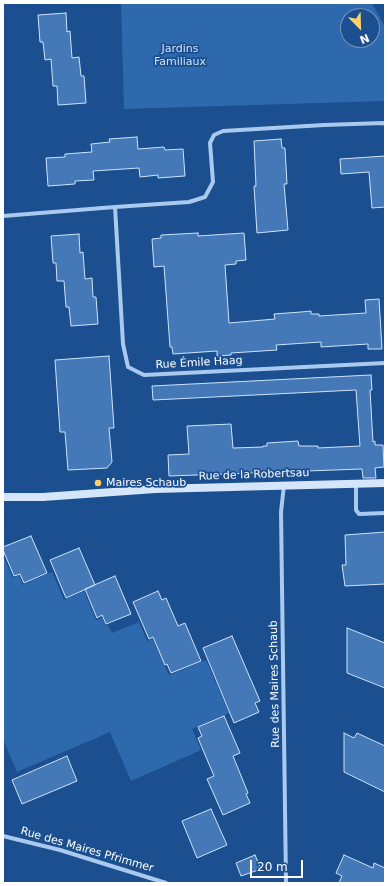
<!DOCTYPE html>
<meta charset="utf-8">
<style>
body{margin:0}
#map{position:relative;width:388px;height:886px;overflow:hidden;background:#1b4f8f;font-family:"DejaVu Sans",sans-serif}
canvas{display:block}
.frame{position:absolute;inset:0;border:4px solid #fff;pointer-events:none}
.north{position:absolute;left:340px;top:8px;width:40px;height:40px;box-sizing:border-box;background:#1b4f8f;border:1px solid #7695bc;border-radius:50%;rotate:157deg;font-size:11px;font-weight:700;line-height:16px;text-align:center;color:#fff}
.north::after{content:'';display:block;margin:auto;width:14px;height:18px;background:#ffd166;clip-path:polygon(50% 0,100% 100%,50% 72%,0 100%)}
.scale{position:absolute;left:250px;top:860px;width:53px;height:18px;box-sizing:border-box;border:2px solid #fff;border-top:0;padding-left:5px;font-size:12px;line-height:14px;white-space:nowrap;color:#fff;-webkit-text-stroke:3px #1b4f8f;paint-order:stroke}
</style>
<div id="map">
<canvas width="388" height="886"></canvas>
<div class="frame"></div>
<div class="north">N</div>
<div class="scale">20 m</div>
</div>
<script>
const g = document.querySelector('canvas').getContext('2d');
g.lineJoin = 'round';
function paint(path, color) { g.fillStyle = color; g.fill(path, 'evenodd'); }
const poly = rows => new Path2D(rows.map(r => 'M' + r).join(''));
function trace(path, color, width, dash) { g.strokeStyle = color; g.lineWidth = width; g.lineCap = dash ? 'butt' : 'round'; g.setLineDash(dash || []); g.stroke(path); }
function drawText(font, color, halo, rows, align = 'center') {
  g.font = font + ' "DejaVu Sans",sans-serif'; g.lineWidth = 3.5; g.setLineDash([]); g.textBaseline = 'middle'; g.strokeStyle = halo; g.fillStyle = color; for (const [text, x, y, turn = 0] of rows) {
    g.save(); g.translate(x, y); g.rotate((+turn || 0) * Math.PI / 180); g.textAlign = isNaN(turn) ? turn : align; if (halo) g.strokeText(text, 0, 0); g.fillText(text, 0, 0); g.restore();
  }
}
const green = poly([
 [121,3,372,3,385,27,385,101,124,109],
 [348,16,372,16,372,40,348,40],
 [3,556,13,578,19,575,23,585,52,572,64,600,84,591,96,620,102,618,106,626,108,625,112,633,139,622,147,641,153,639,169,675,206,660,229,713,192,729,201,750,131,781,110,732,17,772,3,739]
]);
const building = poly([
 [66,13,67,32,70,31,72,58,79,57,81,76,84,76,86,103,58,105,57,86,53,86,51,59,45,60,43,42,40,42,38,15,66,13],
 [137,137,138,149,164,147,165,150,183,149,185,176,158,178,158,175,140,177,139,168,93,171,94,180,75,181,75,184,48,186,46,158,65,157,65,154,92,152,91,144,110,142,109,139,137,137],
 [281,139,282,148,285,148,287,184,284,184,288,230,257,233,254,186,256,186,254,141,281,139],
 [385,156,385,207,372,208,369,172,341,174,340,159,385,156],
 [198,233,198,236,244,233,246,260,236,261,236,264,225,265,229,323,275,319,274,314,301,312,311,311,311,314,319,314,319,316,366,313,365,300,379,299,382,349,368,349,368,344,321,347,321,342,276,345,277,350,231,353,231,355,217,356,217,351,173,354,172,347,170,347,164,266,154,267,152,239,161,238,161,235,198,233],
 [79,234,80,253,83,252,85,279,92,278,93,297,96,297,98,324,71,326,69,307,66,307,64,281,57,281,56,263,53,263,51,236,79,234],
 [109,356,114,428,109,428,112,462,107,468,68,470,65,432,60,432,55,360,109,356],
 [371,375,372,390,370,390,373,442,375,441,375,445,383,445,384,467,375,468,376,478,363,478,362,469,169,476,168,455,189,454,187,426,231,424,233,448,263,447,263,446,267,446,267,443,298,441,299,446,318,446,318,448,360,446,356,390,153,400,152,386,371,375],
 [385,532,385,584,345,586,342,565,346,565,345,535,385,532],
 [31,536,47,573,24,583,20,574,14,576,3,550,3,547,31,536],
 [79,548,95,585,66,598,50,560,79,548],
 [115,576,131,614,106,624,102,615,97,618,85,589,115,576],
 [158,591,162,600,166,598,178,626,185,623,201,661,171,673,167,664,165,665,153,637,149,639,133,602,158,591],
 [347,628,385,643,385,688,347,673,347,628],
 [232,636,260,701,255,703,259,712,234,723,203,648,232,636],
 [224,716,240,753,233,756,248,793,246,794,250,803,223,815,207,779,214,776,198,738,202,736,198,727,224,716],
 [344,733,354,738,357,733,385,746,385,792,344,772,344,733],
 [67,756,77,781,22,804,12,780,67,756],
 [211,809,227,845,197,858,182,821,211,809],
 [255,855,261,869,241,876,236,863,255,855],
 [344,855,373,868,374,863,385,868,385,883,339,883,342,876,336,873,344,855]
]);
const minor = poly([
 [115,207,123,344,128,367,144,375,385,363],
 [3,216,115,207,189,202,205,197,213,182,210,143,214,135,223,131,324,125,383,123,385,124],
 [356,484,356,510,359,514,385,513],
 [284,485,281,512,286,883],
 [3,836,60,850,166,883]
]);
const secondary = poly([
 [3,497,43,497,155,489,385,483]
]);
const markers = [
 [98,483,4,"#ffd166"]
];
const parkNames = [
 ["Jardins",180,49],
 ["Familiaux",180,62]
];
const streetNames = [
 ["Rue Émile Haag",199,363,-3],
 ["Rue de la Robertsau",254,475,-2],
 ["Rue des Maires Schaub",275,684,-91],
 ["Rue des Maires Pfrimmer",87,850,16]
];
const poiNames = [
 ["Maires Schaub",106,483]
];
paint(green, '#2e69ad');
paint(building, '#4478b7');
trace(building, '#cfe3fa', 1);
trace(minor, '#a9c9ee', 4);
trace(secondary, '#d6e6fa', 8);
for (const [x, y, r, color] of markers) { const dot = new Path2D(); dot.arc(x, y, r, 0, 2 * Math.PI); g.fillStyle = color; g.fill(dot); trace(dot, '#1b4f8f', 1.5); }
drawText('11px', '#cfe3fa', '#1b4f8f', parkNames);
drawText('11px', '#fff', '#1b4f8f', streetNames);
drawText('11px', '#fff', '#1b4f8f', poiNames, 'left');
</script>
